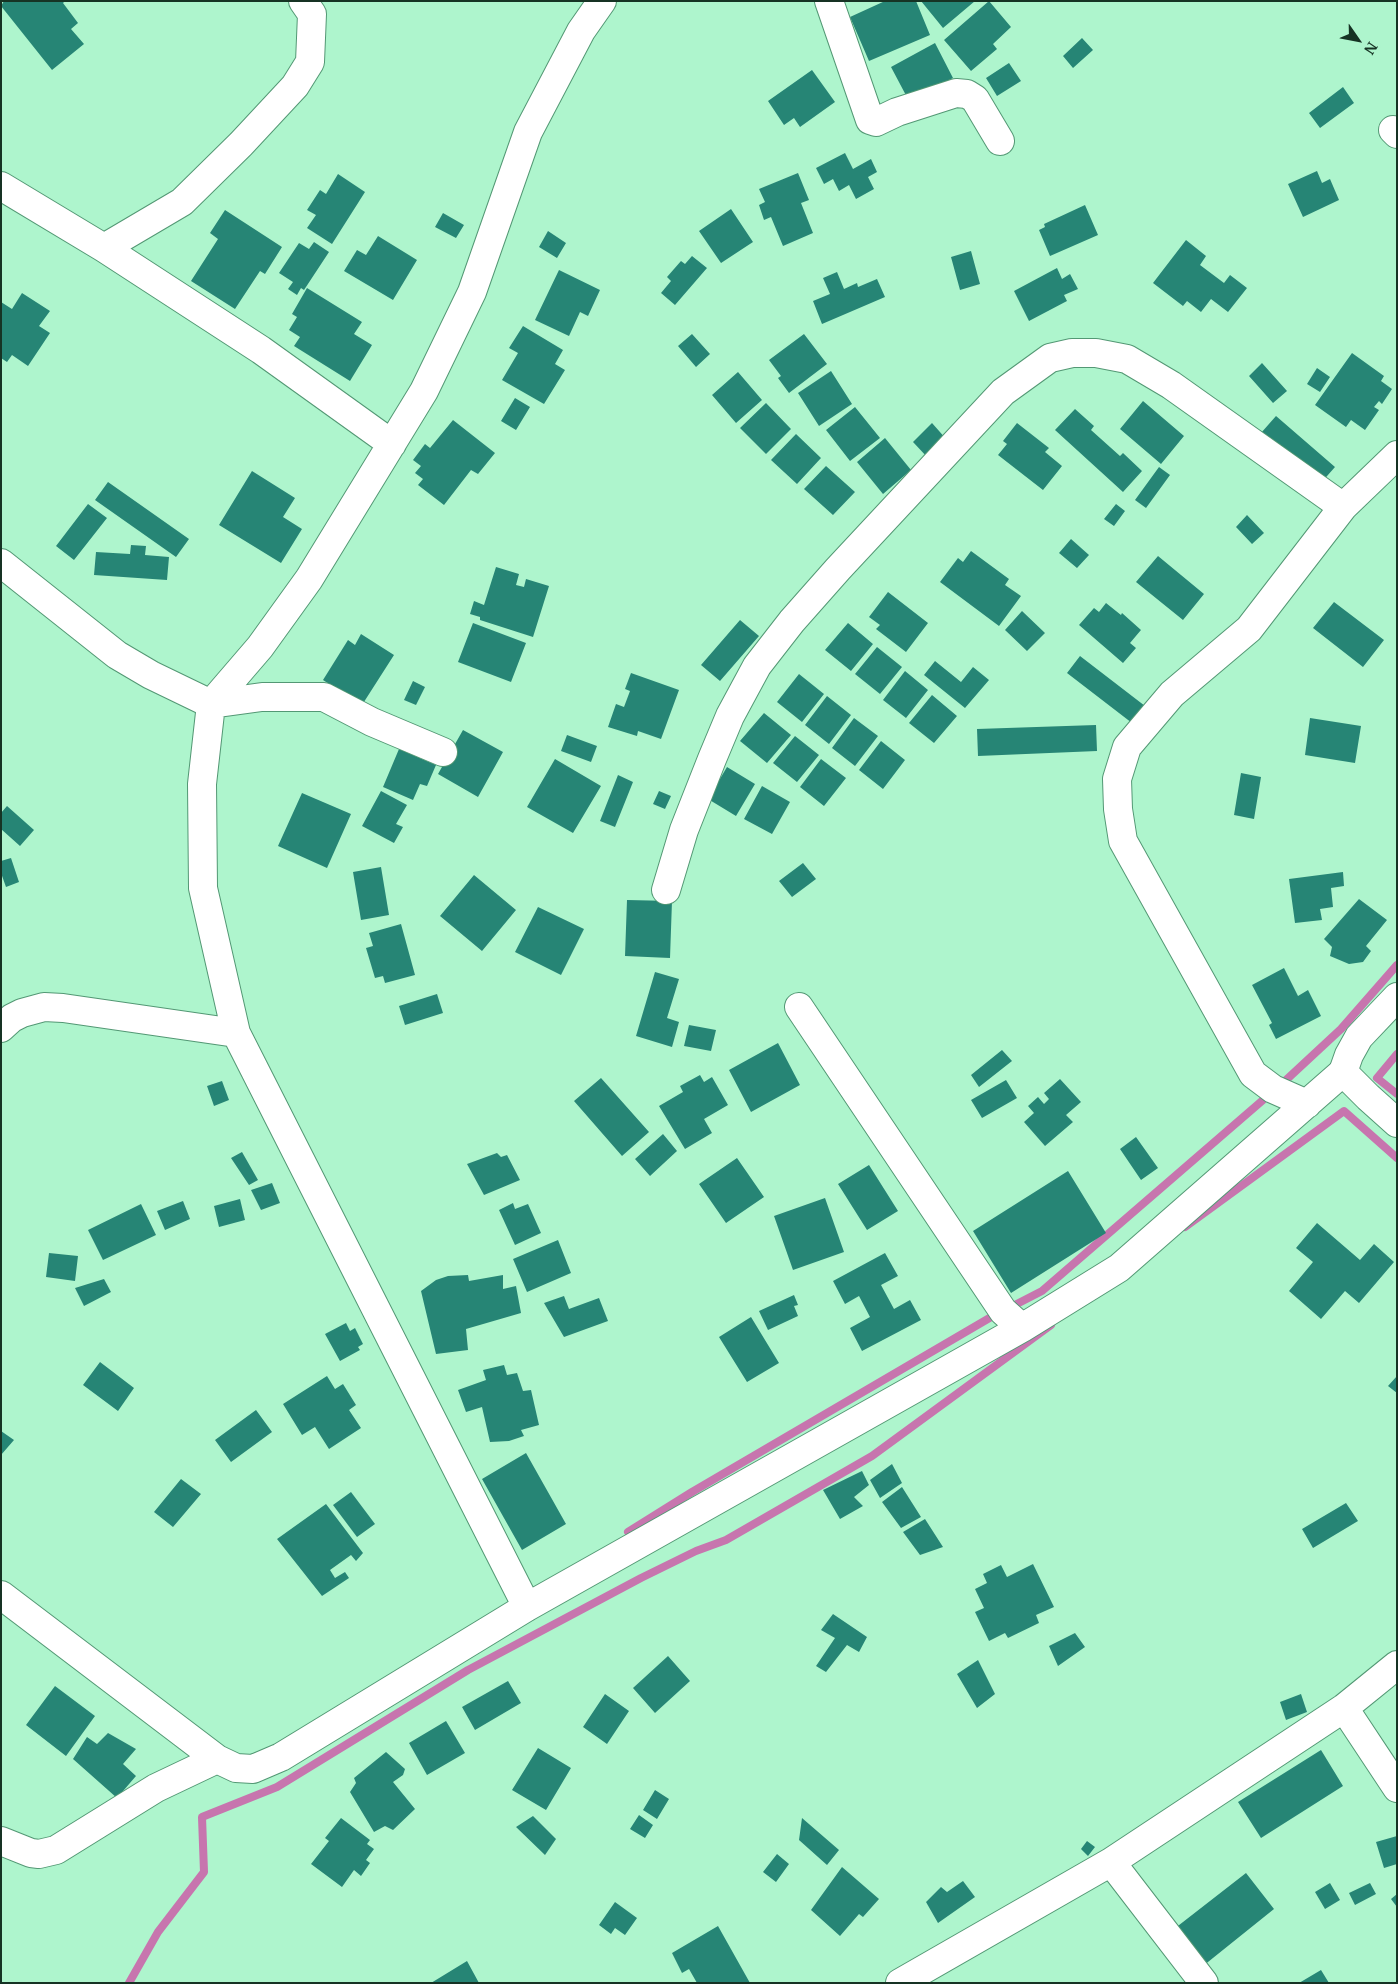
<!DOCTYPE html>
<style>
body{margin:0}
#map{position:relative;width:1398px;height:1984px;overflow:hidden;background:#aef5cd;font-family:Merriweather,serif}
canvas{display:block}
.frame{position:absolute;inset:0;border:2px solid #163324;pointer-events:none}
.north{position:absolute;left:1333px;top:15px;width:50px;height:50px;-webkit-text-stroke:4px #aef5cd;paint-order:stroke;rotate:123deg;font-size:14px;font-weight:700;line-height:20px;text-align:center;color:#163324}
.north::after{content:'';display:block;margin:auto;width:18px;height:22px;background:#163324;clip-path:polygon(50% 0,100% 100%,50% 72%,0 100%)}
</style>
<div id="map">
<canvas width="1398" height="1984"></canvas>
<div class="frame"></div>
<div class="north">N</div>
</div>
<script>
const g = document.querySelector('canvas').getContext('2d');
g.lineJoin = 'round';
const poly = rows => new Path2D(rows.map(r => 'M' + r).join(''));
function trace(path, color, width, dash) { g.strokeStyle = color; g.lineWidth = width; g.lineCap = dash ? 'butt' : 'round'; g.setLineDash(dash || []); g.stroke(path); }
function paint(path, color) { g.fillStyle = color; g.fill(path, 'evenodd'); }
const stream = poly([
 [1397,1054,1377,1078,1397,1094],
 [1285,1081,1341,1029,1397,965],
 [1185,1227,1344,1111,1397,1158],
 [1009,1308,1042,1291,1263,1100],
 [628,1532,692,1492,998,1313],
 [129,1983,158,1932,204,1872,202,1817,277,1787,468,1670,641,1578,696,1551,726,1540,872,1456,1051,1325]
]);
const building = poly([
 [4,1,65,1,63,3,78,23,71,29,84,44,52,70,1,6],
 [885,1,916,1,930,35,869,61,850,17],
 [921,1,975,1,943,28],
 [989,1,1011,27,993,44,997,49,971,71,944,40],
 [1082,38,1093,50,1073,68,1063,56],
 [935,43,953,78,909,101,891,67],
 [1009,63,1021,81,997,96,986,78],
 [812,70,835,102,800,127,794,118,784,125,768,101],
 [1343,87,1354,103,1320,128,1309,113],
 [845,153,853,169,871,159,877,172,868,177,874,189,856,199,849,185,839,191,833,179,824,184,816,168],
 [1317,171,1322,183,1330,179,1339,200,1303,217,1288,184],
 [798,173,809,200,801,203,813,233,783,246,771,217,764,220,759,205,765,202,759,189],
 [338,174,365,192,332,244,307,228,316,215,307,210,320,190,326,194],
 [1085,205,1098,235,1050,256,1039,230,1045,227,1044,224],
 [731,209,753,242,721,263,699,231],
 [225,210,282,247,265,274,260,271,235,309,191,281,218,239,210,233],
 [443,213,464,225,456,238,435,227],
 [548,231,566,243,557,258,539,247],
 [378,236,417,260,393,300,344,271,357,250,366,255],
 [1186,240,1206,256,1200,265,1224,283,1230,275,1247,288,1228,312,1211,299,1201,312,1187,301,1183,306,1153,283],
 [314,242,329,252,304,290,301,288,297,295,288,289,293,282,279,273,299,243,309,249],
 [971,251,980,284,960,290,951,257],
 [692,256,707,268,675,305,661,293,671,281,667,277,681,261,685,264],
 [1057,268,1062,279,1070,274,1078,289,1064,295,1067,301,1029,321,1014,291],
 [559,270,600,290,588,316,580,312,569,336,535,320],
 [837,272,844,289,857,283,858,287,877,279,885,297,822,324,813,301,830,294,823,278],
 [307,288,362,322,354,334,372,345,350,381,294,346,300,337,289,330,297,317,292,314],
 [22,293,50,311,39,326,50,333,28,366,12,355,7,362,1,358,1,302,12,309],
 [523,326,563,350,555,364,565,370,544,404,502,380,518,353,509,348],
 [692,334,710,354,696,367,678,346],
 [804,334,827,364,789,393,778,378,781,376,769,360],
 [1352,353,1384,376,1381,381,1392,389,1382,404,1379,401,1374,407,1379,410,1365,430,1351,420,1346,427,1315,405],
 [1262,363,1287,391,1273,403,1249,376],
 [1317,368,1330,377,1320,392,1307,384],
 [831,371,852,404,819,426,798,393],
 [738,372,762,400,736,423,712,395],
 [515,398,530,407,516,430,501,421],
 [1143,401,1184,436,1161,464,1120,429],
 [766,403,791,429,766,454,740,428],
 [855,407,880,438,850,461,826,430],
 [1075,409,1094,426,1091,430,1120,456,1123,453,1142,471,1123,492,1055,430],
 [1276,416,1335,467,1320,484,1261,433],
 [453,420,495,453,478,474,471,470,444,505,418,485,423,479,415,473,421,466,413,460,425,444,430,448],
 [932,423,947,440,928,458,913,442],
 [1017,423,1049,448,1045,452,1062,466,1043,490,998,455,1007,444,1003,441],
 [796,434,821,458,797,484,771,460],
 [885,438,911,470,883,494,857,462],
 [826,466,855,492,833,515,804,489],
 [1159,467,1170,475,1146,508,1135,500],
 [252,471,295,498,283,517,302,529,281,563,219,525],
 [108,482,189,539,176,557,95,500],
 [88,504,107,518,74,560,56,546],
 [1116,504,1125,511,1114,526,1104,519],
 [1247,515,1264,533,1252,544,1236,527],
 [1071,539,1089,555,1077,568,1059,553],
 [131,545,146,546,145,555,169,557,167,580,94,575,96,552,130,554],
 [971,551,1009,579,1005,585,1021,596,999,626,940,582,958,558,963,562],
 [1158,556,1204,594,1183,620,1136,582],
 [496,567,519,574,516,585,524,587,526,579,549,586,533,637,480,620,480,617,470,614,474,601,484,605],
 [888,592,928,623,906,652,876,629,880,625,869,617],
 [1334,602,1384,640,1363,667,1313,628],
 [1106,603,1121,615,1122,613,1141,630,1130,643,1136,648,1123,663,1079,625,1094,608,1099,612],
 [1022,611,1045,633,1027,651,1005,630],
 [740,620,759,636,720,681,701,665],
 [473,623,526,643,511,682,458,662],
 [848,623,873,644,851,671,825,650],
 [361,634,394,655,362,705,323,680,348,640,355,645],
 [877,647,902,667,880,694,855,674],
 [1080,656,1145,706,1132,723,1067,673],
 [935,661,961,682,973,667,989,680,965,708,924,675],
 [905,671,928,690,906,718,883,700],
 [631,673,679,690,661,739,638,731,637,736,608,727,616,704,624,707,630,691,625,689],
 [799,674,824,694,802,722,777,702],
 [413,681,425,687,416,705,404,700],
 [932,695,957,716,934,743,909,723],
 [827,696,851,715,829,744,805,725],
 [764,713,791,735,767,763,740,741],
 [854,718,878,736,855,766,832,748],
 [1310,718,1361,726,1355,763,1305,755],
 [1096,725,1097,751,978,756,977,729],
 [463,730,503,752,478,797,438,774],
 [567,735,597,746,591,762,561,751],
 [795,736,819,755,797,782,773,763],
 [881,741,905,760,883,789,859,770],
 [399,749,436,765,427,786,420,784,413,800,383,787],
 [555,759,601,786,573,833,527,807],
 [821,759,846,778,824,806,800,787],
 [727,767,755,784,736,816,708,799],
 [1241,773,1261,777,1254,819,1234,815],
 [618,775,633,782,615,827,600,821],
 [762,786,790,802,772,834,744,819],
 [381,791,407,805,396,824,403,827,394,843,362,826],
 [659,791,671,796,665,809,653,804],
 [302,793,351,814,327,868,278,846],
 [7,806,34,830,20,846,1,829,1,813],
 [11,858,19,882,6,887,1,873,1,861],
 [803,863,816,879,792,897,779,881],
 [381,867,389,915,361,920,353,872],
 [1343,872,1344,886,1331,888,1333,907,1320,909,1322,920,1295,923,1289,879],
 [474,875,516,910,482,951,440,916],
 [1359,899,1387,920,1366,946,1371,951,1363,962,1349,964,1330,956,1332,947,1324,939],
 [627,900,672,901,670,958,625,956],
 [538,907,584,929,561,975,515,952],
 [401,924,415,975,385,983,383,976,375,978,366,948,373,946,369,933],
 [1284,968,1298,996,1308,990,1321,1016,1276,1039,1269,1025,1272,1023,1252,985],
 [655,972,679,979,667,1018,679,1022,672,1047,636,1036],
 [437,994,443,1013,405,1025,399,1006],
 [689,1025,716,1030,711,1051,684,1046],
 [778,1043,800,1085,751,1112,729,1070],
 [1002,1050,1012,1061,979,1087,971,1075],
 [700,1075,704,1082,712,1077,728,1105,704,1119,712,1133,685,1149,659,1106,683,1092,680,1086],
 [601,1078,649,1132,622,1156,574,1101],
 [1060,1079,1081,1102,1066,1115,1073,1122,1045,1146,1024,1122,1034,1113,1028,1106,1038,1097,1044,1104,1049,1099,1044,1093],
 [1006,1080,1017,1098,982,1118,971,1100],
 [222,1081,229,1100,214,1106,207,1086],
 [663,1134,677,1151,650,1176,635,1159],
 [1136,1137,1158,1168,1141,1180,1120,1149],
 [242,1152,258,1180,249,1185,231,1158],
 [497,1153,501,1157,507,1155,520,1180,484,1195,467,1164],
 [737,1158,764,1197,726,1223,699,1184],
 [869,1165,898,1211,867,1230,838,1184],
 [1068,1171,1106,1233,1011,1293,973,1231],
 [272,1183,280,1203,261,1210,251,1190],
 [825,1198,844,1252,793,1270,774,1216],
 [240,1199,245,1220,219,1227,214,1206],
 [183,1201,190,1219,165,1230,157,1211],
 [513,1203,515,1209,528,1204,541,1233,515,1245,499,1210],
 [141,1204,156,1235,103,1260,88,1230],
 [1317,1223,1360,1260,1374,1244,1394,1262,1359,1303,1345,1291,1321,1319,1289,1291,1313,1262,1296,1248],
 [558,1240,571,1273,527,1292,513,1259],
 [49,1253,78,1256,75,1281,46,1277],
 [885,1253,898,1276,881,1285,894,1309,910,1300,921,1320,862,1351,850,1328,870,1317,859,1296,845,1304,833,1281],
 [468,1275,469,1281,503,1275,503,1289,516,1286,521,1313,466,1329,468,1350,436,1354,421,1291,436,1280,448,1276],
 [104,1279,111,1292,84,1306,75,1288],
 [794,1295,798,1305,794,1306,798,1316,768,1330,759,1311],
 [564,1296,569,1309,599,1298,608,1321,564,1337,544,1303],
 [751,1317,779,1363,747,1382,719,1337],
 [346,1323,350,1331,355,1328,363,1344,358,1347,360,1350,340,1361,325,1334],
 [100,1362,134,1388,118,1411,83,1385],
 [504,1365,507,1375,517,1373,523,1391,531,1390,539,1425,521,1430,524,1436,509,1441,490,1442,482,1407,466,1412,458,1390,486,1380,483,1370],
 [327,1376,335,1389,343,1384,356,1405,349,1410,361,1428,329,1449,315,1427,302,1435,283,1404],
 [1397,1376,1397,1393,1388,1386],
 [256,1410,272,1432,231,1462,215,1440],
 [1,1431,14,1440,1,1455],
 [526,1453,566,1524,522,1550,482,1479],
 [892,1464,902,1483,880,1498,870,1480],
 [862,1471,869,1485,854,1497,863,1506,840,1519,823,1490],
 [181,1479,201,1494,173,1527,154,1512],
 [902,1487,921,1517,901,1528,882,1502],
 [351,1492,375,1524,357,1537,333,1505],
 [1346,1503,1358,1521,1313,1548,1302,1529],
 [326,1504,363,1553,356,1561,351,1555,330,1570,335,1578,345,1572,349,1578,322,1596,277,1539],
 [925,1519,943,1547,920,1555,903,1532],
 [1033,1564,1054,1607,1036,1615,1039,1623,1008,1638,1005,1633,989,1641,975,1612,984,1608,975,1589,987,1583,983,1574,1001,1565,1007,1577],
 [833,1614,867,1637,859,1652,847,1645,826,1672,816,1666,835,1638,821,1630],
 [1075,1633,1085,1647,1058,1666,1049,1646],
 [668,1656,690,1681,655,1713,633,1688],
 [978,1660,995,1694,977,1708,957,1674],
 [508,1681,521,1703,475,1730,462,1707],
 [55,1686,95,1716,66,1756,26,1725],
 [605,1694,629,1711,607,1744,583,1727],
 [1301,1694,1307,1712,1286,1720,1280,1702],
 [446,1721,465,1753,427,1775,409,1743],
 [108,1733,136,1749,123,1764,136,1776,117,1798,73,1759,87,1737,97,1744],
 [538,1748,571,1768,546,1810,512,1790],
 [1321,1750,1343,1786,1261,1838,1238,1802],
 [386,1752,405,1769,403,1775,393,1782,415,1809,393,1830,385,1826,374,1832,350,1792,356,1783,354,1778],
 [655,1790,669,1799,657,1819,643,1810],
 [639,1815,653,1825,645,1838,630,1829],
 [533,1816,556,1839,545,1855,516,1827],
 [341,1818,370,1840,367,1844,374,1849,366,1860,370,1863,361,1876,354,1870,342,1887,311,1864,329,1841,325,1838],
 [802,1818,839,1850,827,1865,799,1840],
 [1397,1836,1397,1864,1384,1868,1376,1842],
 [1087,1841,1095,1847,1088,1856,1081,1849],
 [777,1854,789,1864,776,1882,763,1872],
 [842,1867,879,1899,863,1917,859,1914,840,1936,811,1910],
 [1246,1873,1274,1909,1203,1966,1174,1929],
 [963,1881,975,1897,938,1923,926,1902,941,1887,947,1892],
 [1330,1883,1340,1900,1325,1909,1315,1892],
 [1370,1883,1376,1894,1355,1905,1349,1893],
 [1397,1894,1397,1907,1391,1899],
 [615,1902,637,1918,625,1935,615,1928,611,1934,599,1925],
 [718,1926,750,1983,697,1983,689,1969,682,1973,672,1953],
 [467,1961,479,1983,431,1983],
 [1321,1970,1329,1983,1299,1983]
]);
const street = poly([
 [829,1,870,120,876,122,897,112,956,93,967,94,975,99,1000,141],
 [1393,130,1397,134],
 [1,186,104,248,261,350,392,444],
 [104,248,182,202,241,144,295,86,310,62,312,14,303,1],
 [1,563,117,655,151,675,211,704,262,697,324,697,372,722,443,752],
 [666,890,684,830,712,759,730,716,757,666,792,621,838,569,1003,392,1050,358,1072,353,1096,353,1127,359,1171,385,1343,507],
 [799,1007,1003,1311,1022,1328],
 [1,1028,12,1018,22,1013,44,1007,63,1008,236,1033],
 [1307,1104,1273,1089,1253,1074,1123,841,1118,809,1117,779,1127,747,1172,694,1249,629,1343,507,1397,455],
 [1,1595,217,1759,236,1768,253,1769,281,1757,527,1607,1022,1328,1119,1268,1343,1072],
 [527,1607,236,1033,203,888,202,784,211,704,260,647,309,579,424,391,472,292,528,132,581,31,602,1],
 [1344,1708,1397,1788],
 [1,1841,31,1853,39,1854,56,1850,156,1788,217,1759],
 [1111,1862,1204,1983],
 [900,1983,1111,1862,1344,1708,1397,1665]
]);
const secondary = poly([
 [1397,997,1359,1037,1349,1055,1343,1072,1368,1097,1397,1123]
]);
trace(stream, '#c775ae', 8);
paint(building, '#268575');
trace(street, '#539874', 30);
trace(secondary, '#539874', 30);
trace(street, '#fff', 28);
trace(secondary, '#fff', 28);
</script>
